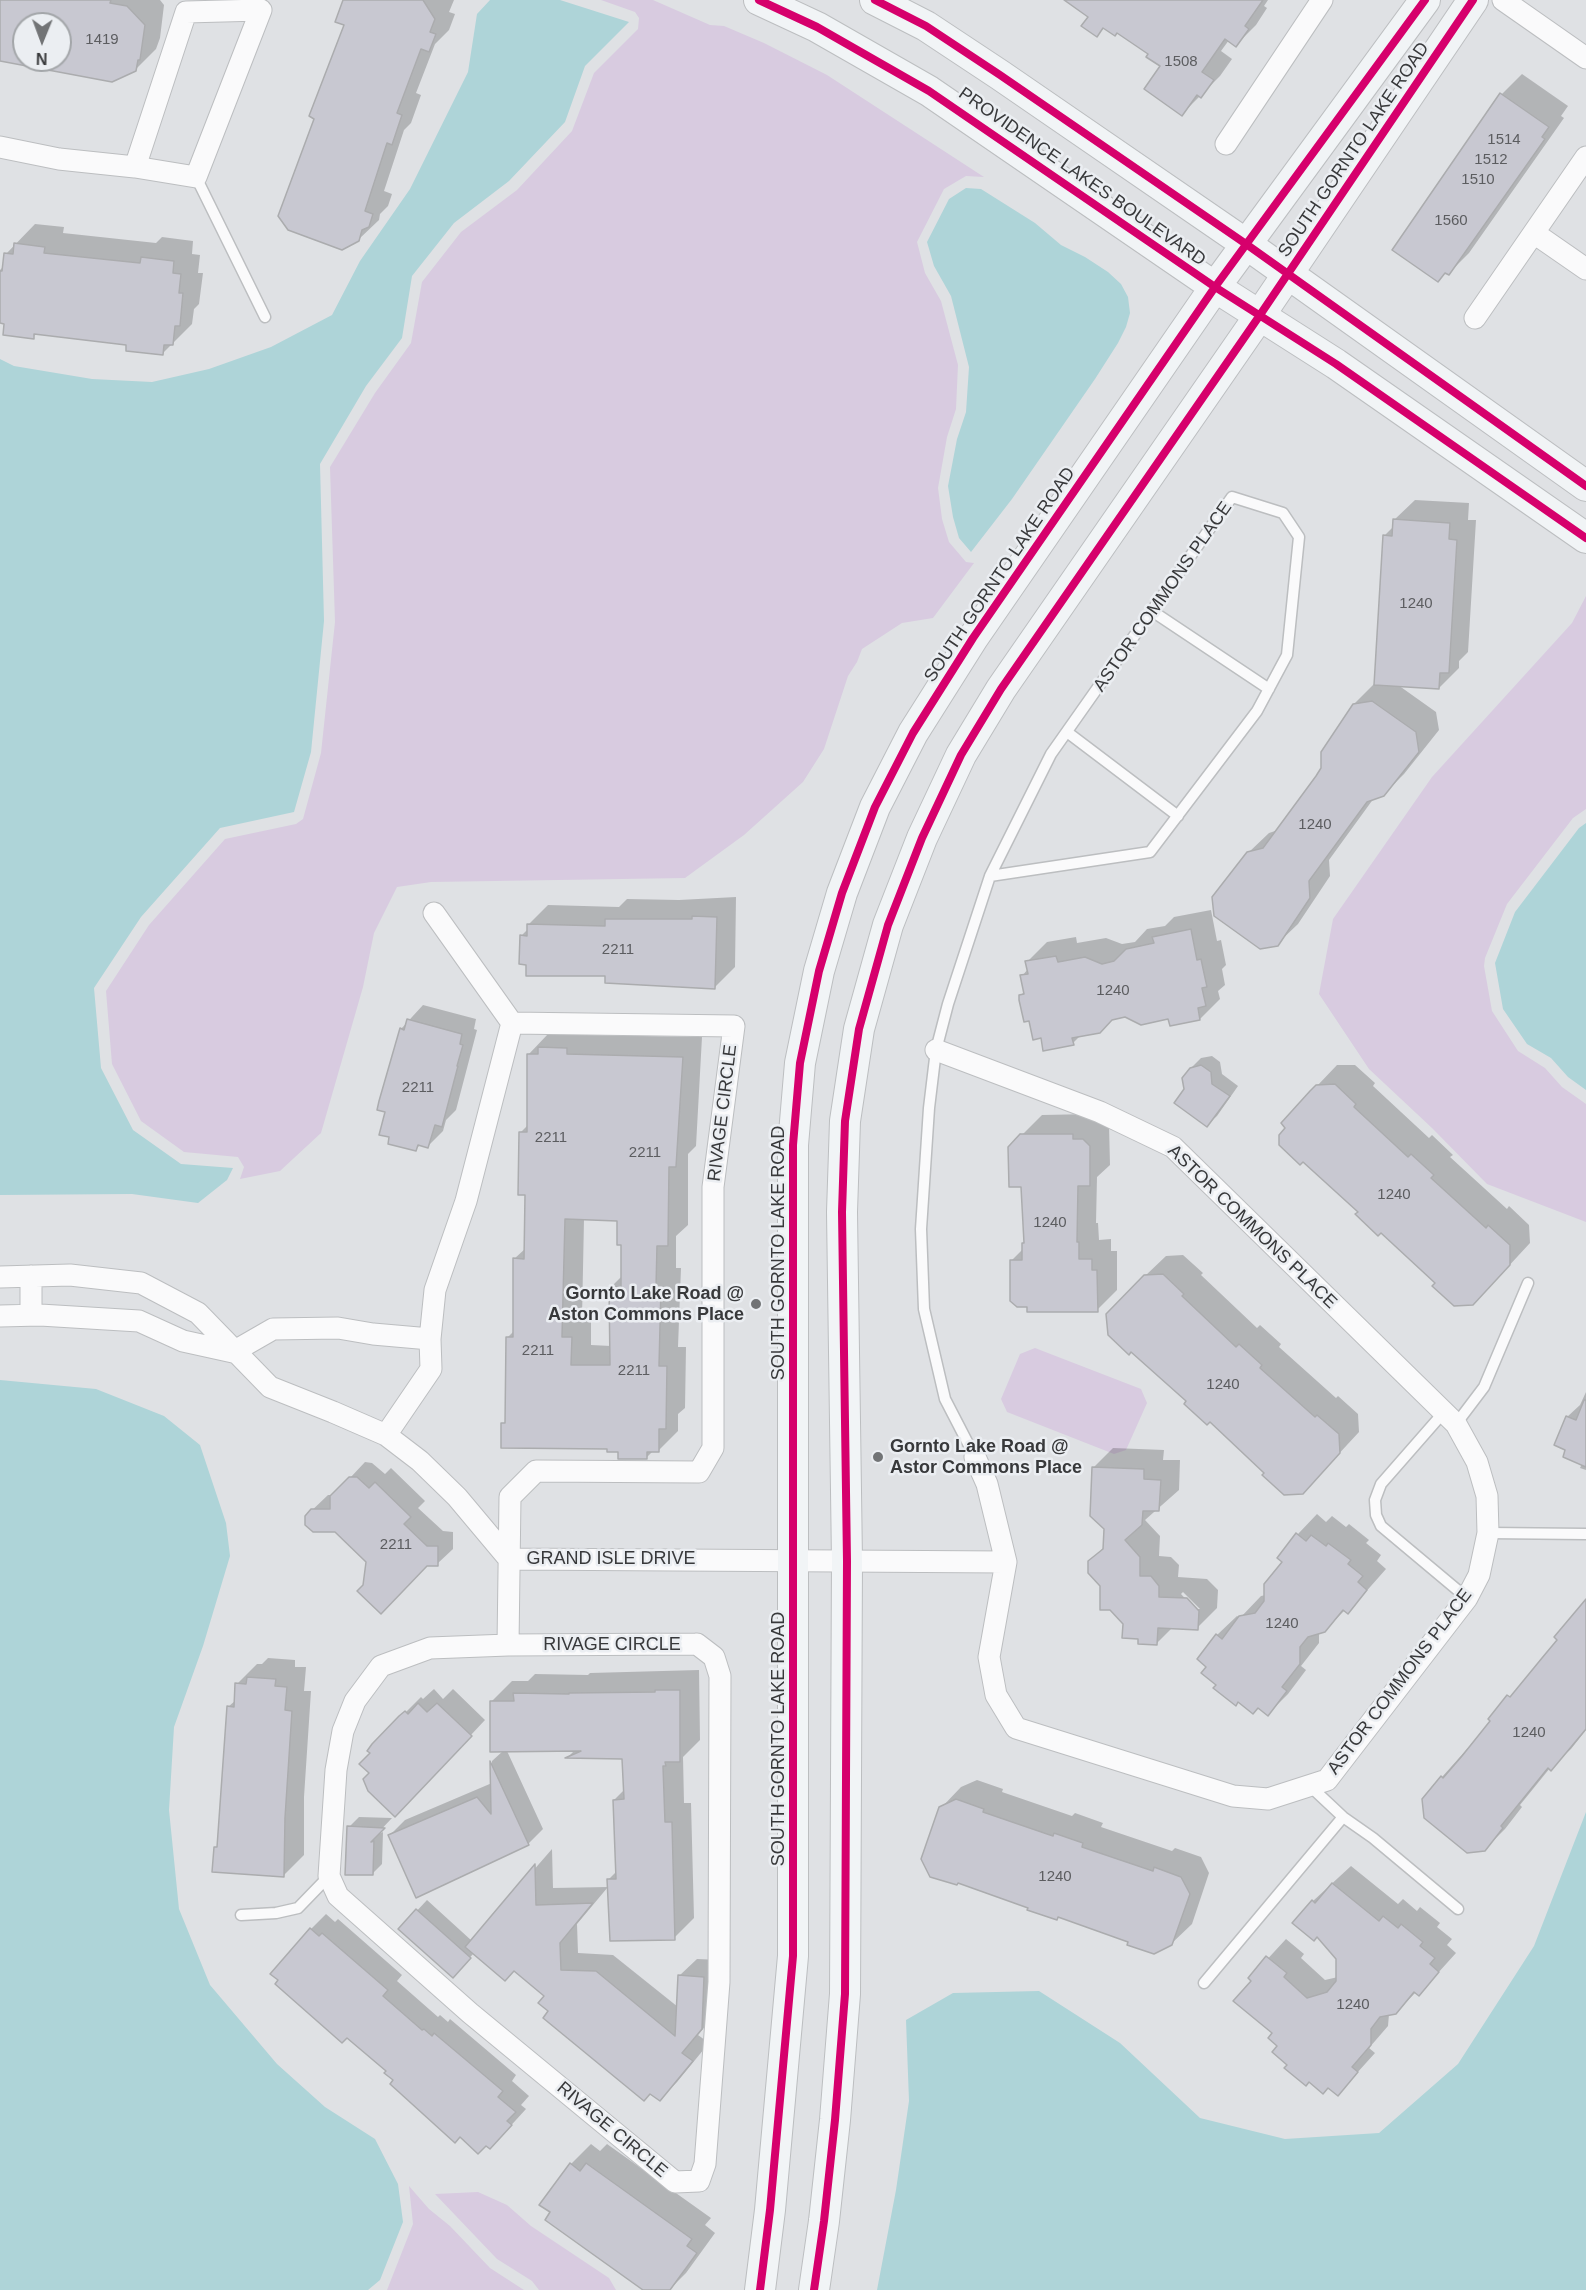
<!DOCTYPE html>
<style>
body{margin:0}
#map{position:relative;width:1586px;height:2290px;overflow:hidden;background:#dfe1e4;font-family:Helvetica,sans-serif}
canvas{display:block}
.north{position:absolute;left:12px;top:12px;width:60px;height:60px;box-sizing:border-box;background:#ebeef2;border:2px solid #a3a6a9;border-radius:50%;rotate:181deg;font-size:16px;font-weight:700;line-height:24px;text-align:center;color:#38393b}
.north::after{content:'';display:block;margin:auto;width:21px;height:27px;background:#727476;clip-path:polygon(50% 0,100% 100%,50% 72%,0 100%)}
</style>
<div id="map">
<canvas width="1586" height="2290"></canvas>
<div class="north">N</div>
</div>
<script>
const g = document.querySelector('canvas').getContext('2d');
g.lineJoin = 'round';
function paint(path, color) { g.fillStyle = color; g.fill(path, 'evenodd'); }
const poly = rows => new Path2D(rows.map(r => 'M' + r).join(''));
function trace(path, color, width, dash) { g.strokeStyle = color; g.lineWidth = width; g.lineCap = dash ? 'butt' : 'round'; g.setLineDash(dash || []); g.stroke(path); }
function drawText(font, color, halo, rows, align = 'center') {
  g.font = font + ' Helvetica,sans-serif'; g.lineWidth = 5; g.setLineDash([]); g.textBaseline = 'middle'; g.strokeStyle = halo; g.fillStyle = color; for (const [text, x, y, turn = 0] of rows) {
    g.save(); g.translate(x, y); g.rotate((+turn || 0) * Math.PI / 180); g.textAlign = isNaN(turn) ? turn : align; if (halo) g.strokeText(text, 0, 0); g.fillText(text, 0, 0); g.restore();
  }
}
const green = poly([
 [601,0,653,0,710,25,724,26,764,43,827,75,984,177,966,176,944,189,917,242,925,273,941,301,958,365,956,409,947,437,938,488,942,519,949,542,966,562,974,563,933,618,902,623,862,649,857,662,848,676,824,749,803,782,744,835,685,878,431,882,397,887,374,933,363,987,321,1133,280,1171,240,1179,244,1167,238,1157,184,1152,141,1121,112,1064,106,991,149,925,225,839,296,824,303,819,321,753,335,622,330,467,375,393,411,343,422,282,461,232,517,190,572,131,594,73,638,29,639,18,635,12],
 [1586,596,1586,809,1573,818,1507,904,1485,958,1484,966,1492,1011,1518,1051,1545,1068,1562,1087,1586,1104,1586,1222,1487,1184,1432,1128,1369,1069,1319,994,1333,919,1432,777,1572,623],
 [1035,1348,1141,1389,1147,1403,1126,1450,1114,1454,1007,1412,1001,1399,1020,1354],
 [409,2186,429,2209,450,2226,490,2268,524,2290,387,2290,413,2224],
 [478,2192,507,2205,531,2226,609,2278,616,2290,539,2290,532,2281,497,2259,435,2194]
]);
const water = poly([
 [490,0,560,0,629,22,585,66,565,122,509,181,454,223,412,276,402,338,366,386,320,464,324,621,311,752,294,812,220,828,141,917,94,988,101,1068,133,1130,181,1164,233,1168,227,1180,198,1203,132,1194,0,1195,0,359,14,366,92,379,152,382,209,369,271,347,332,315,360,261,410,189,468,72,477,14],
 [966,188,981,189,1035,223,1061,245,1085,257,1108,272,1121,284,1128,297,1130,313,1126,327,1118,343,1095,379,1012,499,971,552,959,538,953,517,948,486,957,439,966,412,969,367,951,296,934,266,927,242,949,199],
 [1586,823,1586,1090,1568,1077,1551,1058,1527,1044,1503,1009,1495,963,1515,912,1579,828],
 [0,1380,96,1389,164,1416,200,1445,226,1523,230,1556,203,1646,174,1727,169,1810,179,1909,210,1985,277,2064,325,2107,375,2139,398,2184,403,2222,380,2280,368,2290,0,2290],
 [1586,1812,1586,2290,877,2290,896,2190,909,2101,906,2020,953,1993,1039,1991,1120,2043,1200,2118,1285,2139,1379,2133,1458,2064,1534,1946]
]);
const shadow = poly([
 [0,0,160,0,164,5,160,38,156,49,135,70,0,59],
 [24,24,60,24,60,60,24,60],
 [345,0,454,0,449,12,455,14,449,30,435,44,416,93,421,95,411,123,404,130,384,191,392,194,388,206,380,214,379,220,358,240,316,118,346,24],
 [1072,0,1268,0,1264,6,1267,8,1256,25,1236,45,1229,40,1221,51,1232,59,1220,76,1182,114,1162,66,1150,54,1118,32,1105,27,1097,35,1090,16],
 [1522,74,1568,106,1561,116,1564,118,1469,253,1449,273,1502,94],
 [35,224,64,227,63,233,156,243,162,237,193,241,192,254,200,255,198,273,203,273,199,304,194,309,192,324,162,354,128,344,37,333,33,337,5,322,0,322,0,270,4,266,6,254],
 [1415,500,1469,503,1468,520,1476,520,1468,652,1459,661,1459,668,1439,688,1398,685,1436,712,1439,730,1404,774,1383,795,1374,798,1329,860,1330,876,1298,924,1277,944,1248,853,1269,833,1278,830,1323,768,1354,704,1375,683,1384,536,1394,526,1394,520],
 [736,897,735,967,715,987,528,963,521,936,528,929,528,925,548,905,619,907,627,899,679,900],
 [1211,910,1217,941,1221,940,1226,965,1222,969,1225,985,1218,991,1220,999,1200,1019,1125,1016,1112,1018,1081,1035,1073,1043,1042,1037,1030,1020,1021,995,1025,991,1022,976,1028,969,1027,962,1047,942,1076,937,1077,943,1106,938,1122,944,1135,942,1147,929,1165,926,1174,917],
 [423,1005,476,1019,474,1029,477,1030,456,1110,446,1120,443,1131,428,1146,421,1144,416,1149,387,1111,401,1029],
 [560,1028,587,1028,586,1035,702,1037,696,1146,688,1154,688,1225,676,1236,676,1268,681,1268,678,1347,686,1347,685,1408,678,1414,678,1431,658,1451,653,1451,647,1457,503,1424,506,1421,507,1338,515,1330,514,1259,526,1248,526,1194,520,1133,528,1125,528,1055,548,1034,553,1034],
 [584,1219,619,1220,623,1243,622,1276,611,1287,611,1346,591,1345,591,1318,582,1318],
 [1212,1056,1220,1062,1222,1074,1238,1086,1217,1116,1207,1125,1185,1090,1191,1068,1201,1058],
 [1337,1065,1355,1065,1375,1083,1373,1086,1429,1138,1432,1135,1453,1155,1450,1157,1507,1209,1509,1206,1529,1225,1530,1243,1493,1283,1437,1283,1360,1211,1317,1086],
 [1092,1114,1109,1125,1110,1165,1097,1177,1096,1223,1098,1223,1099,1240,1111,1239,1111,1251,1117,1251,1117,1290,1097,1310,1011,1261,1023,1249,1025,1241,1022,1185,1010,1147,1042,1115],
 [1183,1255,1203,1273,1201,1275,1257,1328,1260,1325,1281,1344,1279,1347,1336,1398,1338,1396,1358,1414,1359,1432,1322,1472,1267,1473,1189,1401,1145,1276,1166,1256],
 [1586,1392,1586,1470,1580,1468,1582,1464,1567,1449,1567,1417,1580,1405],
 [1113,1448,1164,1450,1163,1460,1180,1460,1179,1490,1145,1520,1160,1536,1159,1556,1171,1557,1179,1565,1178,1577,1207,1579,1218,1590,1217,1608,1197,1628,1173,1627,1156,1644,1139,1637,1124,1624,1090,1562,1104,1547,1105,1528,1093,1468],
 [1183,1592,1200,1609,1195,1609,1181,1594],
 [365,1462,372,1463,385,1474,391,1468,425,1501,418,1508,443,1531,453,1532,453,1549,437,1564,427,1564,364,1586,368,1561,335,1530,306,1516,328,1495,334,1495],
 [1317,1514,1326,1522,1332,1516,1346,1527,1349,1524,1369,1540,1366,1543,1381,1555,1377,1561,1386,1569,1348,1612,1345,1610,1324,1631,1319,1632,1319,1643,1301,1666,1306,1670,1288,1694,1268,1714,1259,1706,1219,1684,1208,1667,1217,1635,1237,1616,1240,1618,1261,1596,1266,1595,1298,1534],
 [1586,1604,1586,1730,1571,1749,1550,1768,1520,1805,1522,1807,1505,1829,1485,1849,1442,1777,1492,1721,1490,1719,1529,1676],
 [268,1658,295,1660,295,1667,306,1667,304,1691,311,1691,304,1797,304,1855,284,1875,216,1848,218,1845,228,1707,236,1700,237,1684,257,1664,262,1664],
 [699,1670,700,1740,683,1757,684,1803,691,1803,694,1918,674,1938,609,1879,617,1871,614,1800,625,1789,624,1758,568,1757,575,1750,507,1751,543,1829,528,1844,390,1835,405,1820,492,1783,492,1761,503,1751,492,1701,512,1681,528,1681,535,1674,588,1675,590,1673],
 [434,1689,443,1699,453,1689,485,1720,410,1800,371,1773,373,1745,421,1697,423,1699],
 [977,1780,1003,1789,1002,1792,1072,1816,1075,1813,1103,1823,1101,1827,1172,1851,1175,1848,1201,1857,1209,1873,1192,1924,1171,1944,1130,1941,1059,1916,1056,1919,941,1808,961,1787],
 [359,1817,392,1818,375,1836,383,1832,382,1864,372,1874,349,1827],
 [552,1849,553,1888,608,1887,577,1924,578,1953,613,1955,678,2007,679,1976,697,1959,721,1960,719,2010,698,2035,709,2043,677,2082,660,2099,550,2011,546,1996,514,1969,474,1953,462,1966,400,1929,427,1900,472,1941],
 [1351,1866,1398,1904,1403,1899,1417,1911,1420,1907,1440,1923,1437,1927,1452,1939,1447,1945,1456,1953,1419,1994,1416,1992,1396,2013,1389,2014,1388,2026,1369,2048,1375,2053,1338,2094,1289,2064,1279,2046,1253,1981,1250,1978,1286,1939,1304,1954,1301,1958,1325,1980,1338,1977,1338,1958,1313,1901],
 [326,1914,335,1922,338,1919,402,1975,397,1981,438,2017,440,2015,448,2022,450,2019,516,2075,512,2081,529,2096,521,2105,526,2109,505,2132,486,2144,395,2080,388,2071,311,1929],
 [591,2144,600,2151,607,2144,711,2218,705,2225,715,2233,686,2273,669,2290,646,2290,552,2212,571,2164]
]);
const building = poly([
 [0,0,111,0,110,3,127,6,145,25,140,60,138,60,136,71,112,82,0,61,0,0],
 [24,24,60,24,60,60,24,60,24,24],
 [343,0,423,0,435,19,430,32,436,34,429,52,421,49,397,113,402,115,392,145,387,143,365,211,373,214,369,227,362,230,359,241,342,250,288,230,278,216,314,119,309,116,344,25,335,22,343,0],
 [1064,0,1263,0,1245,26,1249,29,1236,47,1225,39,1202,72,1214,80,1201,98,1197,95,1182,116,1144,89,1160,66,1146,57,1148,54,1117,33,1115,36,1103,28,1097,37,1081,26,1088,17,1064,0],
 [1500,93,1549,127,1542,137,1545,139,1449,275,1445,273,1438,282,1392,250,1500,93],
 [14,243,45,247,44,253,140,263,141,257,174,261,173,273,181,274,179,293,183,293,180,326,175,326,173,345,164,345,163,355,126,351,126,345,34,334,34,339,3,335,4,324,0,323,0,271,2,271,4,253,13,254,14,243],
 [1393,519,1450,523,1449,539,1457,540,1449,673,1440,673,1439,689,1374,685,1383,535,1392,536,1393,519],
 [1372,701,1416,732,1419,752,1384,796,1367,802,1334,847,1309,881,1310,898,1278,946,1260,949,1214,916,1212,897,1247,852,1263,848,1316,776,1321,768,1321,752,1353,704,1372,701],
 [692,916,717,917,715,989,605,983,605,976,526,976,526,965,519,964,520,935,527,936,527,924,605,926,605,919,692,919,692,916],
 [1191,929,1197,960,1201,959,1207,987,1202,988,1206,1006,1198,1008,1200,1020,1170,1026,1168,1019,1141,1025,1125,1017,1112,1020,1100,1033,1072,1038,1074,1045,1043,1051,1041,1038,1033,1040,1029,1021,1024,1022,1019,1000,1019,995,1024,994,1020,975,1028,974,1025,961,1056,956,1058,962,1085,957,1102,964,1114,961,1126,949,1154,943,1152,937,1191,929],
 [407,1019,462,1034,460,1044,463,1045,457,1066,458,1066,442,1127,435,1125,428,1148,418,1145,416,1151,388,1144,389,1137,379,1135,385,1112,377,1110,379,1101,400,1028,404,1030,407,1019],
 [538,1047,567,1048,567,1054,683,1057,676,1167,669,1167,668,1246,657,1246,656,1288,661,1288,659,1366,667,1366,666,1429,659,1429,659,1452,647,1452,647,1459,618,1459,618,1452,607,1452,607,1449,501,1448,501,1423,505,1423,506,1337,513,1337,513,1258,524,1259,525,1195,518,1195,519,1132,527,1132,527,1054,538,1054,538,1047],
 [565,1219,617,1221,617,1245,621,1245,621,1287,609,1287,610,1365,571,1365,572,1337,562,1337,565,1219],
 [1201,1065,1211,1072,1212,1084,1230,1096,1207,1127,1174,1103,1184,1089,1182,1078,1190,1068,1201,1065],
 [1335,1084,1356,1104,1354,1107,1408,1157,1411,1154,1434,1175,1431,1178,1486,1228,1488,1225,1510,1245,1510,1265,1473,1305,1454,1306,1432,1286,1435,1283,1381,1233,1378,1236,1355,1214,1358,1212,1303,1162,1300,1165,1279,1145,1279,1135,1285,1128,1281,1123,1310,1091,1316,1085,1335,1084],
 [1020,1134,1073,1134,1073,1139,1083,1139,1090,1146,1090,1186,1078,1186,1077,1242,1079,1242,1079,1259,1092,1259,1092,1270,1097,1270,1098,1312,1027,1312,1027,1307,1017,1307,1010,1301,1010,1260,1022,1260,1022,1243,1024,1243,1021,1187,1009,1187,1008,1147,1020,1134],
 [1163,1274,1184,1294,1182,1296,1236,1347,1239,1344,1262,1365,1260,1368,1315,1417,1317,1415,1339,1434,1340,1453,1303,1494,1284,1495,1262,1475,1264,1473,1210,1422,1207,1425,1184,1404,1186,1401,1131,1352,1129,1355,1108,1335,1106,1314,1144,1275,1163,1274],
 [1584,1400,1586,1400,1586,1467,1563,1457,1565,1450,1554,1445,1566,1416,1576,1420,1584,1400],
 [1092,1467,1144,1469,1144,1479,1161,1480,1159,1511,1143,1511,1142,1525,1125,1540,1140,1557,1140,1576,1151,1576,1159,1586,1159,1597,1187,1598,1199,1611,1198,1630,1158,1628,1157,1645,1138,1644,1138,1639,1122,1638,1123,1624,1110,1610,1100,1610,1100,1586,1088,1573,1088,1561,1103,1549,1104,1529,1090,1516,1092,1467],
 [349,1477,357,1477,369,1488,375,1482,411,1517,404,1524,427,1546,438,1546,438,1566,427,1566,381,1614,357,1591,363,1585,366,1562,335,1532,313,1532,305,1525,305,1516,311,1509,330,1509,330,1496,349,1477],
 [1296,1533,1306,1541,1311,1535,1326,1546,1328,1543,1351,1560,1348,1564,1363,1576,1358,1582,1367,1590,1348,1614,1343,1610,1325,1632,1308,1637,1300,1647,1300,1664,1282,1687,1287,1691,1268,1716,1258,1708,1253,1714,1238,1702,1236,1706,1213,1688,1216,1685,1201,1673,1206,1667,1197,1659,1216,1634,1222,1639,1239,1616,1255,1613,1264,1601,1264,1584,1282,1562,1277,1558,1296,1533],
 [1586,1599,1586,1729,1551,1771,1548,1768,1501,1826,1503,1828,1485,1851,1467,1853,1424,1818,1422,1799,1441,1776,1443,1778,1462,1756,1490,1721,1488,1719,1507,1695,1510,1697,1542,1658,1557,1640,1554,1637,1586,1599],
 [247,1677,276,1679,275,1686,287,1687,285,1710,292,1711,285,1818,284,1877,212,1872,214,1847,217,1847,227,1706,234,1707,235,1683,246,1684,247,1677],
 [655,1690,680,1690,680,1762,665,1762,666,1766,663,1766,665,1822,672,1822,675,1940,610,1941,607,1879,616,1879,613,1800,624,1799,622,1759,565,1758,581,1751,490,1752,490,1701,514,1701,513,1693,569,1694,569,1693,655,1692,655,1690],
 [418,1703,427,1712,437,1703,472,1736,395,1817,368,1791,363,1779,369,1773,359,1764,370,1753,367,1751,372,1744,399,1716,405,1711,408,1714,418,1703],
 [490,1761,529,1845,416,1898,388,1835,477,1797,491,1814,490,1761],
 [956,1799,984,1809,983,1812,1053,1836,1054,1833,1083,1843,1082,1847,1153,1871,1154,1867,1181,1877,1190,1894,1172,1945,1154,1954,1127,1945,1128,1942,1058,1917,1057,1920,1027,1910,1028,1908,958,1883,957,1885,930,1877,921,1859,939,1807,956,1799],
 [347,1826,385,1828,371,1842,374,1841,373,1875,345,1875,347,1826],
 [535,1864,536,1905,593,1903,560,1943,561,1970,596,1971,675,2036,678,1975,704,1977,702,2029,682,2053,693,2061,660,2101,650,2094,644,2101,543,2018,548,2011,538,2003,544,1996,514,1971,505,1981,465,1947,535,1864],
 [1332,1883,1379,1921,1383,1916,1398,1928,1401,1924,1423,1942,1420,1946,1435,1958,1430,1964,1439,1972,1419,1996,1414,1992,1396,2014,1380,2017,1371,2029,1371,2045,1352,2067,1358,2072,1338,2096,1328,2088,1323,2094,1309,2082,1306,2086,1284,2068,1287,2065,1272,2052,1277,2046,1268,2038,1272,2033,1233,2001,1251,1981,1248,1978,1266,1956,1287,1973,1284,1977,1307,1998,1327,1992,1336,1981,1336,1959,1317,1937,1314,1941,1292,1923,1312,1900,1315,1903,1332,1883],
 [416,1909,471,1958,453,1978,398,1929,416,1909],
 [310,1928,319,1936,322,1933,388,1990,383,1996,422,2030,424,2029,432,2036,434,2033,503,2091,498,2097,516,2112,507,2121,512,2125,490,2149,486,2146,478,2154,460,2137,455,2143,390,2084,393,2080,384,2073,386,2071,347,2038,342,2043,275,1984,278,1980,270,1974,310,1928],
 [570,2163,580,2171,586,2163,692,2239,687,2246,697,2253,670,2290,643,2290,545,2220,550,2212,539,2205,570,2163]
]);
const lane = poly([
 [196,177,265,317],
 [1152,611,1269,689],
 [1067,732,1178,816],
 [1444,1412,1381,1484,1375,1500,1376,1515,1381,1526,1467,1598],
 [1456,1424,1484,1387,1528,1283],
 [975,1457,945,1399,924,1309,921,1229,929,1108,936,1050,948,1004,990,876,1051,754,1232,497,1283,513,1299,537,1287,655,1257,711,1150,852,990,876],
 [1488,1533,1586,1534],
 [1343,1817,1373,1838,1458,1909],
 [241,1915,276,1913,298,1908,329,1876],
 [1204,1983,1343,1817,1310,1786]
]);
const street = poly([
 [1503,0,1586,58],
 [1226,144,1322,0],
 [0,147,59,159,135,167,196,177,261,10,186,12,135,167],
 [1534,233,1586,269],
 [1475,318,1586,157],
 [434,913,512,1023],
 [936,1050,1100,1112,1173,1147,1456,1424,1477,1462,1487,1496,1488,1533,1479,1575,1467,1598,1327,1780,1268,1799,1233,1796,1016,1728,996,1695,989,1657,1006,1562,987,1484,975,1457],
 [31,1276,31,1315],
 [0,1277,70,1275,141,1283,198,1313,270,1387,333,1412,386,1435,420,1461,457,1497,509,1559,1006,1562],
 [0,1316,40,1315,139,1321,183,1341,233,1352],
 [233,1352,273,1329,338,1328,373,1334,430,1339],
 [386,1435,431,1369,430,1339,435,1290,466,1201,512,1023,734,1026,713,1187,713,1448,699,1472,536,1471,510,1497,508,1645],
 [697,1644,714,1657,720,1676,719,1982,705,2164,699,2181,675,2182,470,2013,338,1896,329,1876,336,1770,343,1731,355,1701,381,1666,430,1648,508,1645,697,1644]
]);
const secondary = poly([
 [759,0,817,27,929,91,1215,287,1336,364,1586,538],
 [875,0,926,26,1000,75,1246,244,1586,486],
 [760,2290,770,2210,793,1956,793,1145,800,1063,819,971,842,893,875,807,913,733,973,638,1215,287,1425,0],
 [814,2290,824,2221,835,2120,845,1994,847,1561,842,1212,845,1121,859,1029,888,925,922,838,961,755,1001,689,1260,315,1473,0]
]);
const cycleway = poly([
 [759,0,817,27,929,91,1215,287,1336,364,1586,538],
 [875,0,926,26,1000,75,1246,244,1586,486],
 [760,2290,770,2210,793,1956,793,1145,800,1063,819,971,842,893,875,807,913,733,973,638,1215,287,1425,0],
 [814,2290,824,2221,835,2120,845,1994,847,1561,842,1212,845,1121,859,1029,888,925,922,838,961,755,1001,689,1260,315,1473,0]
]);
const markers = [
 [756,1304,6,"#727476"],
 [878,1457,6,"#727476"]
];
const numberNames = [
 ["1419",102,40],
 ["1508",1181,62],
 ["1514",1504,140],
 ["1512",1491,160],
 ["1510",1478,180],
 ["1560",1451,221],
 ["1240",1416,604],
 ["1240",1315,825],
 ["2211",618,950],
 ["1240",1113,991],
 ["2211",418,1088],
 ["2211",551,1138],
 ["2211",645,1153],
 ["1240",1394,1195],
 ["1240",1050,1223],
 ["2211",538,1351],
 ["2211",634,1371],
 ["1240",1223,1385],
 ["2211",396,1545],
 ["1240",1282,1624],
 ["1240",1529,1733],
 ["1240",1055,1877],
 ["1240",1353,2005]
];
const streetNames = [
 ["SOUTH GORNTO LAKE ROAD",1354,150,-56],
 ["PROVIDENCE LAKES BOULEVARD",1082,177,35],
 ["SOUTH GORNTO LAKE ROAD",1000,575,-56],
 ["ASTOR COMMONS PLACE",1163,597,-55],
 ["RIVAGE CIRCLE",723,1113,-83],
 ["ASTOR COMMONS PLACE",1252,1227,44],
 ["SOUTH GORNTO LAKE ROAD",779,1253,-90],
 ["GRAND ISLE DRIVE",611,1559],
 ["RIVAGE CIRCLE",612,1645],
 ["ASTOR COMMONS PLACE",1400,1682,-53],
 ["SOUTH GORNTO LAKE ROAD",779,1739,-90],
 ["RIVAGE CIRCLE",612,2130,40]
];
const poiNames = [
 ["Gornto Lake Road @",744,1294],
 ["Aston Commons Place",744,1315],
 ["Gornto Lake Road @",890,1447,"left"],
 ["Astor Commons Place",890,1468,"left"]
];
paint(green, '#d8cbe0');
paint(water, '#aed4d8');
paint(shadow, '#0003');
paint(building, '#c8c8d1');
trace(building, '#abacae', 1.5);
trace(lane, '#bcbec0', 13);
trace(street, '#bcbec0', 23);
trace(secondary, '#bcbec0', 32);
trace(lane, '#fafafb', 10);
trace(street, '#fafafb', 21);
trace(secondary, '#f1f4f6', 30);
trace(cycleway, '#d6006c', 8);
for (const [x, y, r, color] of markers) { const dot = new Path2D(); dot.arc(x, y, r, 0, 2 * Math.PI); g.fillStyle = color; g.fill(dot); trace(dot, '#ebeef2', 2); }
drawText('15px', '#5c5d60', null, numberNames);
drawText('18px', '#38393b', '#ebeef2', streetNames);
drawText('bold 18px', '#38393b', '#ebeef2', poiNames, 'right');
</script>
